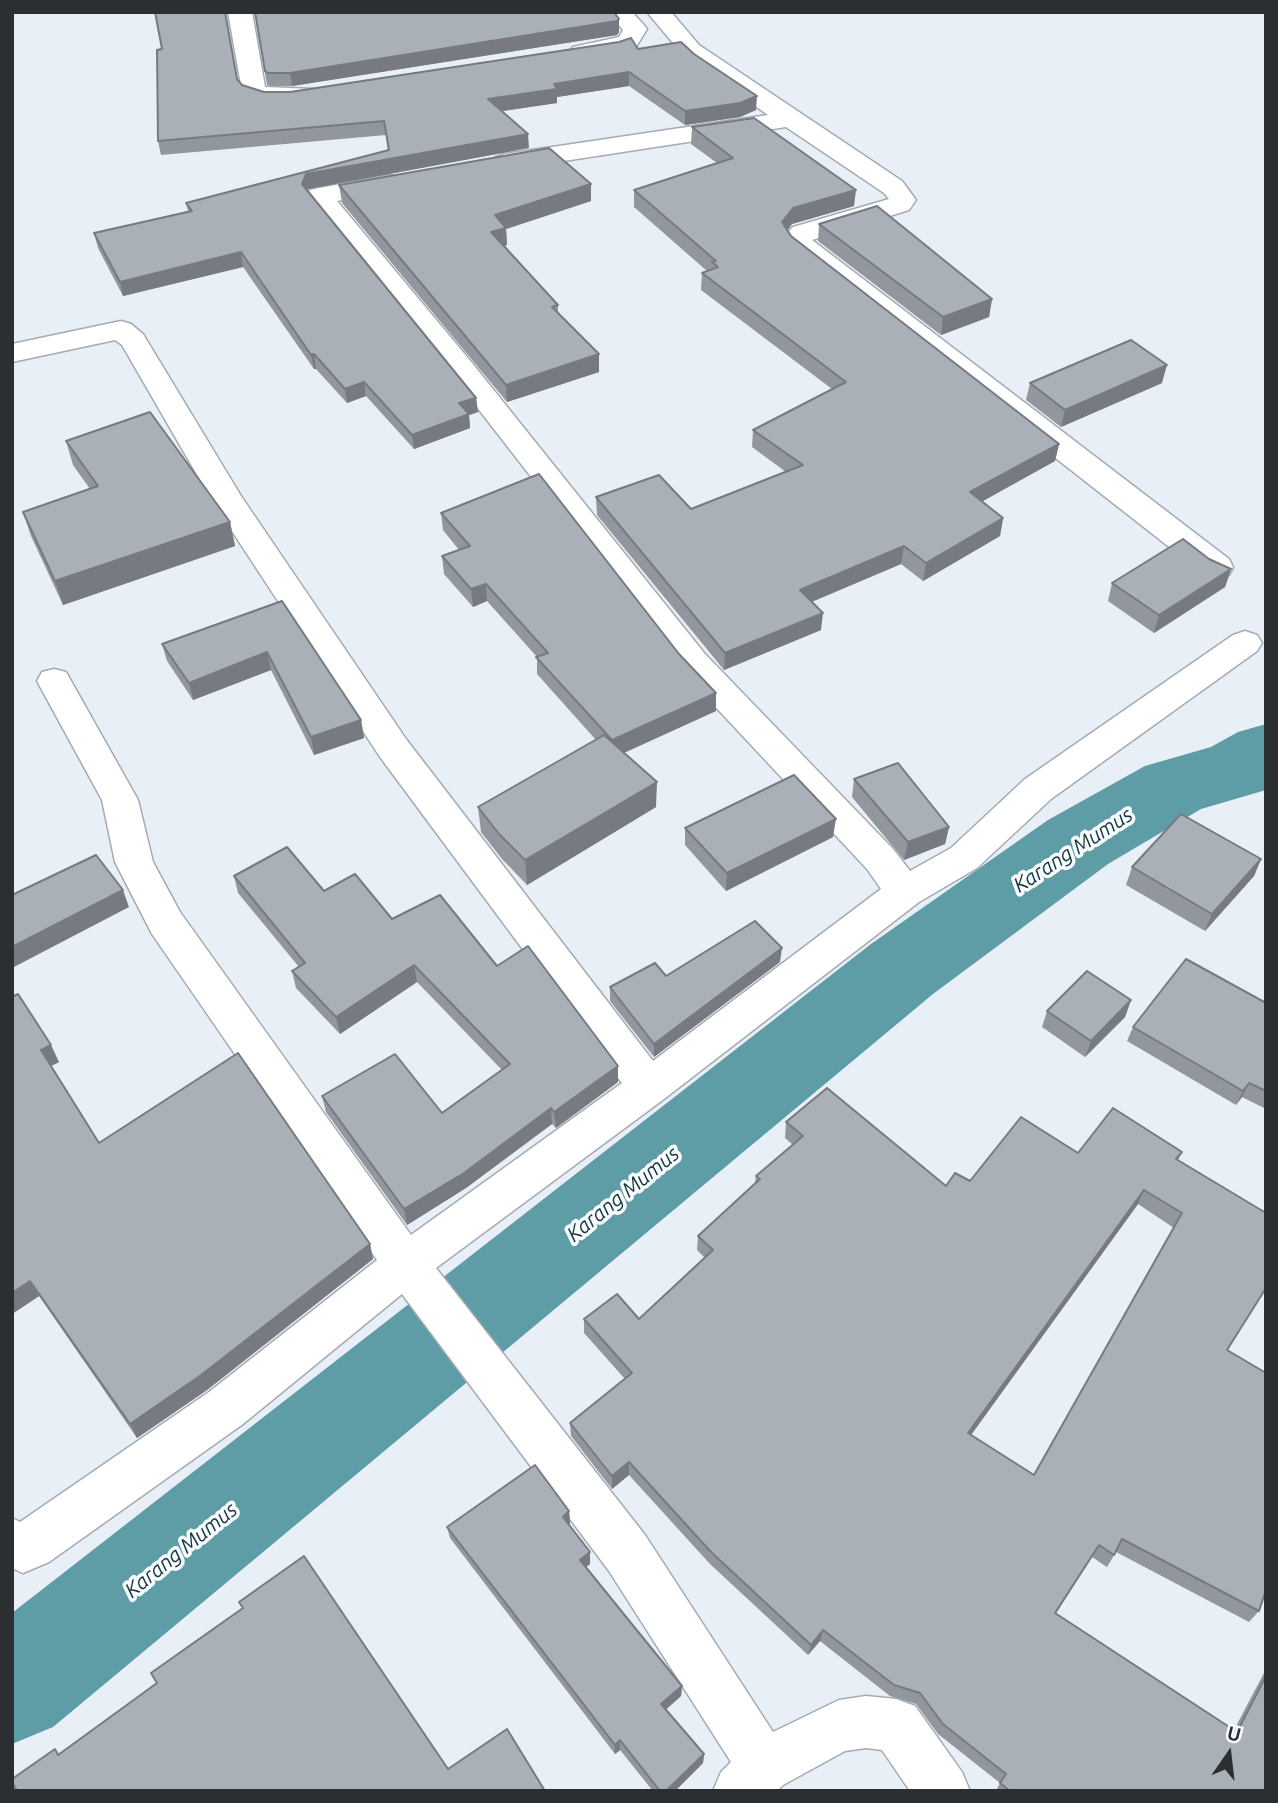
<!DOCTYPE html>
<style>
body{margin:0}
#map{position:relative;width:1278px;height:1803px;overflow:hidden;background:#e8eff7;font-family:Ubuntu,sans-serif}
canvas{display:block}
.frame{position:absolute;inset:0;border:14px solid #2c2f32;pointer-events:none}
.north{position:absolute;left:1194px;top:1719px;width:70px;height:70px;-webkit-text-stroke:5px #f9fcff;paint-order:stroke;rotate:14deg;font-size:19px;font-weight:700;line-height:28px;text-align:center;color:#2c2f32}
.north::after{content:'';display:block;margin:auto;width:24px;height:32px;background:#2c2f32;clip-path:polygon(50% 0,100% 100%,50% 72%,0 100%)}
</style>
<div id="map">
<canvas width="1278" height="1803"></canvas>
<div class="frame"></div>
<div class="north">U</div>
</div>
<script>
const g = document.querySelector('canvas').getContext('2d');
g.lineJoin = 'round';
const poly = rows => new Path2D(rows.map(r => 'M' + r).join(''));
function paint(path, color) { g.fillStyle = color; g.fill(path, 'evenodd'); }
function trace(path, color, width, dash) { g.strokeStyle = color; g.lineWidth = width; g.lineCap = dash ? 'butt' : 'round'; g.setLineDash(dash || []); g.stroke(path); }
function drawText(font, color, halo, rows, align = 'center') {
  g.font = font + ' Ubuntu,sans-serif'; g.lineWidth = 7; g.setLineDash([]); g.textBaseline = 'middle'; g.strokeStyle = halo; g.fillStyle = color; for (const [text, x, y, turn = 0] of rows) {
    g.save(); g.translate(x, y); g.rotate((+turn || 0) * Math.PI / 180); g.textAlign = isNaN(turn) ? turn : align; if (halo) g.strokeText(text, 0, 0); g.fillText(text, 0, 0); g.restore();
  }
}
const river = poly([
 [1266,724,1266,790,1201,809,1108,864,933,994,53,1727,12,1744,12,1613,871,944,1048,820,1145,766,1211,747,1238,732,1266,724]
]);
const street = poly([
 [228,12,252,12,265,87,313,89,316,94,313,99,267,103,245,96,242,91,228,12],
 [608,12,632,12,643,24,647,29,636,47,581,59,573,57,569,52,573,47,619,37,623,30,608,12],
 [647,12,671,12,699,45,902,181,916,200,909,210,812,240,1229,559,1233,567,1229,575,1217,578,1205,575,791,251,783,238,793,227,889,199,884,193,786,127,505,170,496,167,492,162,496,157,505,154,768,115,683,55,647,12],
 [390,175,399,177,403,183,399,189,337,201,472,363,705,654,893,849,910,871,951,848,1025,779,1233,635,1245,631,1257,635,1262,643,1257,651,1051,799,977,868,919,902,664,1099,436,1268,645,1535,773,1732,839,1700,866,1696,896,1699,915,1706,962,1772,970,1791,910,1791,882,1750,866,1748,845,1751,783,1785,777,1791,713,1791,721,1772,731,1762,609,1571,402,1294,243,1424,49,1562,23,1573,12,1568,12,1518,20,1522,209,1392,377,1260,152,934,115,862,102,800,37,681,42,672,54,669,66,672,138,800,153,862,180,912,411,1235,622,1083,380,757,211,499,122,345,115,340,12,362,12,344,121,321,131,324,143,334,241,496,406,739,653,1061,881,889,867,869,681,670,452,375,306,196,310,190,319,188,390,175]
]);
const wall = poly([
 [255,12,619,32,617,35,292,86,270,86,267,85],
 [162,49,237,79,242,85,264,92,290,92,638,49,756,110,740,117,685,125,629,86,557,97,557,103,502,111,529,148,308,189,307,190,476,398,478,412,469,415,470,428,414,449,366,396,347,403,316,369,314,369,243,267,123,296,98,248,94,233,188,211,186,203,388,151,386,135,161,155,158,141],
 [692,127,854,206,792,224,787,231,791,236,1059,444,1055,461,982,501,1003,518,1000,536,923,581,901,564,812,602,821,630,724,670,597,515,596,497,691,509,786,472,752,447,753,430,832,389,701,290,702,273,707,271,634,207,634,190,717,163,691,144],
 [591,184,591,201,506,229,507,245,504,246,558,305,558,313,599,372,507,402,342,203,339,185],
 [819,224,992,299,989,317,941,335,818,241],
 [1030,383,1162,383,1061,427,1026,400],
 [66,441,230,522,235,546,63,605,31,536,23,512,90,489,73,465],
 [441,513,716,711,624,753,656,807,527,885,502,859,481,832,478,807,596,740,537,674,537,657,487,601,473,607,444,574,442,556,459,550,443,530],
 [1231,569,1225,587,1154,633,1108,601,1112,583],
 [282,601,361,720,364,738,314,755,271,670,193,700,167,661,162,644],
 [854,779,949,827,945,844,904,860,852,797],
 [685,828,833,837,726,891,685,845],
 [1261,859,1254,876,1205,931,1126,885,1132,867],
 [234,876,324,891,392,919,497,966,618,1066,618,1082,556,1128,552,1124,466,1188,407,1225,326,1112,322,1096,442,1113,502,1070,417,982,340,1034,296,988,292,971,299,967,238,893],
 [780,962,654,1057,610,1001,610,987,666,976],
 [12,997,59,1062,51,1066,99,1143,370,1244,373,1259,207,1390,137,1438,39,1296,12,1314],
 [1131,1000,1125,1017,1085,1057,1042,1027,1047,1011],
 [1266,1003,1266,1109,1242,1097,1236,1105,1127,1041,1133,1027],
 [786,1122,946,1186,970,1181,1078,1153,1182,1152,1178,1160,1228,1350,1259,1611,1249,1622,1116,1552,1107,1567,1092,1557,1056,1613,1234,1730,1266,1669,1266,1791,996,1791,1000,1783,938,1734,916,1704,890,1696,820,1641,808,1655,710,1564,629,1475,612,1489,571,1436,570,1423,625,1379,584,1333,584,1319,639,1319,705,1258,697,1250,698,1236,755,1183,756,1176,793,1145,785,1138],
 [1138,1204,1174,1228,1034,1475,971,1435],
 [569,1511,570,1523,569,1525,590,1564,586,1567,682,1686,681,1696,666,1709,704,1754,703,1763,675,1791,653,1791,620,1750,615,1754,450,1538,447,1527]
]);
const shadedWall = poly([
 [619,19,619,32,617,35,292,86,290,73],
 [629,72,629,86,557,97,557,103,489,113,488,99,554,84],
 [757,96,756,110,740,117,685,125,685,111],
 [528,134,529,148,308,189,304,198,302,184,306,174],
 [591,184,591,201,506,229,507,245,492,250,491,232,495,215],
 [856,190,854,206,792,224,781,239,782,222,793,208],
 [241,252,243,267,123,296,120,282],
 [992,299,989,317,941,335,943,317],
 [314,354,316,369,314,369,311,355],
 [599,354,599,372,507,402,506,385],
 [1167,365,1162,383,1061,427,1065,410],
 [364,382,366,396,347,403,345,389],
 [476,398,478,412,469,415,470,428,414,449,412,435,459,403],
 [1059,444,1055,461,967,510,970,492],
 [1003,518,1000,536,923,581,926,563],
 [230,522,235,546,63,605,55,581],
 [904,546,901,564,799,607,800,590],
 [1231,569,1225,587,1154,633,1159,615],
 [486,584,487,601,473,607,471,589],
 [823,613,821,630,724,670,725,653],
 [267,652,271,670,193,700,189,683],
 [716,693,716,711,612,758,612,740],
 [361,720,364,738,314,755,311,737],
 [657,782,656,807,527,885,525,860],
 [836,819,833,837,726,891,727,873],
 [949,827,945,844,904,860,908,842],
 [1261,859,1254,876,1205,931,1212,914],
 [123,890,129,907,12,968,12,947],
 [782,948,780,962,654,1057,654,1044],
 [414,965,417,982,340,1034,336,1017],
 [1131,1000,1125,1017,1085,1057,1091,1041],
 [51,1045,59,1062,49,1067,41,1050],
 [618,1066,618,1082,556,1128,554,1112],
 [1249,1083,1242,1097,1236,1105,1243,1091],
 [551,1108,552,1124,466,1188,407,1225,404,1209],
 [1144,1190,1138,1204,963,1446,968,1433],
 [370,1244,373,1259,207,1390,137,1438,130,1424],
 [30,1281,39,1296,12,1314,12,1293],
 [629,1462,629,1475,612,1489,612,1476],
 [569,1511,570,1523,564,1528,563,1517],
 [1099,1545,1092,1557,1049,1624,1055,1613],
 [590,1552,590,1564,580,1571,580,1560],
 [823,1630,820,1641,808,1655,811,1645],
 [682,1686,681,1696,661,1714,661,1704],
 [620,1740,620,1750,615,1754,615,1745],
 [704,1754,703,1763,675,1791,666,1791]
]);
const building = poly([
 [155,12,225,12,237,79,242,85,264,92,290,92,619,42,631,38,638,49,681,42,694,54,757,96,740,103,685,111,629,72,554,84,557,89,488,99,528,134,306,174,302,184,476,398,459,403,469,414,412,435,364,382,345,389,314,354,311,355,241,252,120,282,94,233,192,211,186,203,389,150,384,121,158,141,157,50,162,49,155,12],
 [255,12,614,12,619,19,617,21,290,73,268,73,265,71,255,12],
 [754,118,856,190,793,208,782,222,791,236,1059,444,970,492,1003,518,926,563,904,546,800,590,823,613,725,653,596,497,659,475,691,509,803,465,753,430,846,382,702,273,718,267,712,262,716,261,634,190,733,158,692,127,754,118],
 [549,148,591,184,495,215,506,228,491,232,558,305,552,307,599,354,506,385,339,185,549,148],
 [877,206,992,299,943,317,819,224,877,206],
 [1131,340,1167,365,1065,410,1030,383,1131,340],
 [150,412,230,522,55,581,23,512,98,486,66,441,150,412],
 [539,474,679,654,716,693,612,740,536,657,548,653,486,584,471,589,442,556,470,546,441,513,539,474],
 [1183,539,1209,559,1231,569,1159,615,1112,583,1183,539],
 [282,601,361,720,311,737,267,652,189,683,162,644,282,601],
 [604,735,657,782,525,860,499,834,478,807,604,735],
 [898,763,949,827,908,842,854,779,898,763],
 [794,775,836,819,727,873,685,828,794,775],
 [1181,814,1261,859,1212,914,1132,867,1181,814],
 [287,847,324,891,355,874,392,919,440,895,497,966,528,946,618,1066,554,1112,551,1108,464,1173,404,1209,322,1096,395,1054,442,1113,510,1064,414,965,336,1017,292,971,305,963,234,876,287,847],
 [96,855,123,890,12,947,12,895,96,855],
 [755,921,782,948,654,1044,610,987,655,963,666,976,755,921],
 [1186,959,1266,1003,1266,1091,1249,1083,1243,1091,1133,1027,1186,959],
 [1087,971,1131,1000,1091,1041,1047,1011,1087,971],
 [18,994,51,1045,41,1050,99,1143,238,1053,370,1244,201,1375,130,1424,30,1281,12,1293,12,997,18,994],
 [827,1088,946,1186,955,1173,970,1181,1021,1117,1078,1153,1113,1108,1182,1152,1176,1159,1266,1213,1266,1288,1227,1350,1266,1373,1266,1590,1259,1611,1122,1539,1114,1555,1099,1545,1055,1613,1237,1732,1266,1676,1266,1791,1010,1791,1000,1783,1006,1774,943,1724,920,1693,894,1685,823,1630,811,1645,711,1552,629,1462,612,1476,570,1423,632,1373,584,1319,617,1294,639,1319,713,1250,698,1236,760,1179,756,1176,803,1136,786,1122,827,1088],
 [1144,1190,1182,1213,1034,1475,968,1433,1144,1190],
 [535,1465,569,1511,563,1517,590,1552,580,1560,682,1686,661,1704,704,1754,666,1791,660,1791,620,1740,615,1745,447,1527,535,1465],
 [304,1556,448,1769,507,1729,545,1791,17,1791,12,1782,12,1779,55,1749,58,1755,157,1683,151,1673,243,1608,239,1602,304,1556]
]);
const waterNames = [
 ["Karang Mumus",1073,850,-33],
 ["Karang Mumus",623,1194,-39],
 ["Karang Mumus",181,1550,-39]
];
paint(river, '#5e9ca6');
trace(street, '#a4abb2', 3);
paint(street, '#fff');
paint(wall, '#92979e');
paint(shadedWall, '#777b81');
paint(building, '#aab0b8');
trace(building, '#777b81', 2);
drawText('italic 21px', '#16363b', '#f9fcff', waterNames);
</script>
